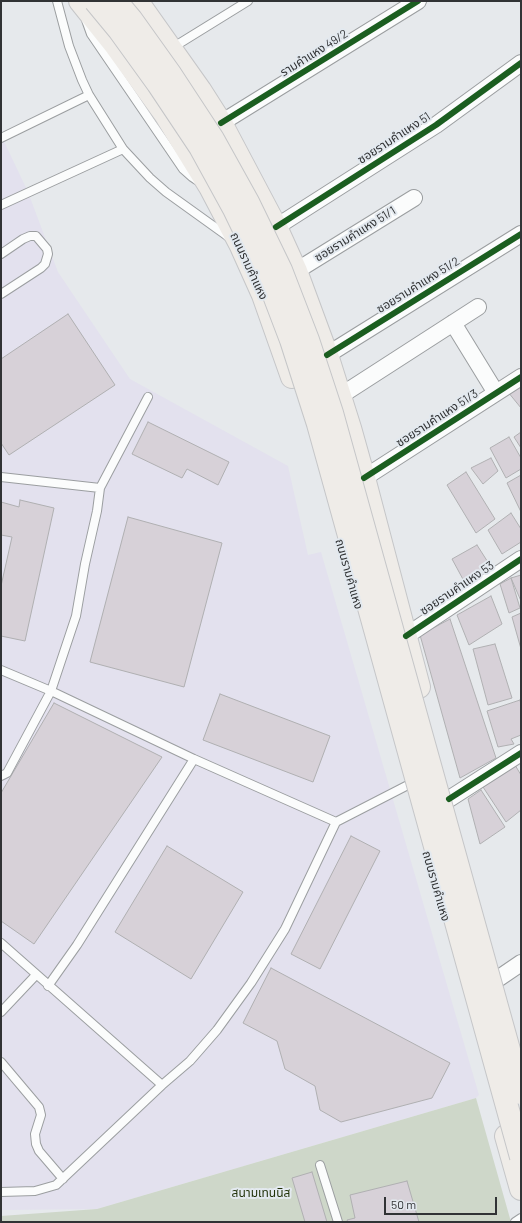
<!DOCTYPE html>
<meta charset="utf-8">
<style>
body{margin:0}
#map{position:relative;width:522px;height:1223px;overflow:hidden;background:#e6e9ec;font-family:Barlow,sans-serif}
canvas{display:block}
.frame{position:absolute;inset:0;border:2px solid #313335;pointer-events:none}
.scale{position:absolute;left:384px;top:1197px;width:113px;height:18px;box-sizing:border-box;border:2px solid #313335;border-top:0;padding-left:5px;font-size:12px;line-height:14px;white-space:nowrap;color:#313335;-webkit-text-stroke:3px #e3e9ef;paint-order:stroke}
</style>
<div id="map">
<canvas width="522" height="1223"></canvas>
<div class="frame"></div>
<div class="scale">50 m</div>
</div>
<script>
const g = document.querySelector('canvas').getContext('2d');
g.lineJoin = 'round';
function paint(path, color) { g.fillStyle = color; g.fill(path, 'evenodd'); }
const poly = rows => new Path2D(rows.map(r => 'M' + r).join(''));
function trace(path, color, width, dash) { g.strokeStyle = color; g.lineWidth = width; g.lineCap = dash ? 'butt' : 'round'; g.setLineDash(dash || []); g.stroke(path); }
function drawText(font, color, halo, rows, align = 'center') {
  g.font = font + ' Barlow,"Noto Sans Thai",sans-serif'; g.lineWidth = 4; g.setLineDash([]); g.textBaseline = 'middle'; g.strokeStyle = halo; g.fillStyle = color; for (const [text, x, y, turn = 0] of rows) {
    g.save(); g.translate(x, y); g.rotate((+turn || 0) * Math.PI / 180); g.textAlign = isNaN(turn) ? turn : align; if (halo) g.strokeText(text, 0, 0); g.fillText(text, 0, 0); g.restore();
  }
}
const education = poly([
 [1,135,28,192,58,272,130,379,288,466,308,555,321,552,479,1095,476,1098,97,1209,1,1210]
]);
const green = poly([
 [476,1098,511,1222,1,1222,1,1216,97,1209]
]);
const building = poly([
 [68,314,115,385,9,455,1,443,1,359,68,314],
 [521,383,521,408,508,392,521,383],
 [148,422,229,462,218,485,187,469,182,478,132,454,148,422],
 [521,432,521,448,514,437,521,432],
 [509,437,521,458,521,469,506,478,490,448,509,437],
 [491,458,498,471,483,484,471,468,491,458],
 [466,472,495,519,476,533,447,485,466,472],
 [521,475,521,512,507,483,521,475],
 [20,500,54,508,25,641,1,636,1,586,12,537,1,535,1,502,19,507,20,500],
 [511,513,521,529,521,542,502,554,488,530,511,513],
 [128,517,222,543,184,687,90,662,128,517],
 [477,545,491,567,465,583,452,559,477,545],
 [521,575,521,601,511,578,521,575],
 [511,578,520,608,509,613,500,584,511,578],
 [491,596,502,624,469,645,457,615,491,596],
 [521,613,521,649,512,617,521,613],
 [450,619,496,758,460,778,420,635,450,619],
 [495,644,512,698,488,705,473,649,495,644],
 [220,694,330,736,313,782,203,740,220,694],
 [520,700,521,705,521,735,511,739,514,744,498,747,487,711,520,700],
 [54,703,162,757,34,944,1,921,1,793,54,703],
 [515,765,521,775,521,810,506,822,483,787,515,765],
 [481,790,505,827,480,844,468,799,481,790],
 [351,836,380,851,320,969,291,954,351,836],
 [167,846,243,892,191,979,115,932,167,846],
 [271,968,450,1063,432,1098,341,1122,320,1110,315,1086,285,1069,277,1041,243,1023,271,968],
 [312,1172,327,1222,305,1222,292,1178,312,1172],
 [407,1181,419,1222,348,1222,347,1220,355,1218,350,1195,407,1181]
]);
const service = poly([
 [57,1,69,46,82,80,89,95,123,149,150,178,166,192,230,238],
 [86,20,91,34,183,169,192,177,198,181],
 [172,48,248,1],
 [1,138,89,95],
 [1,205,123,149],
 [1,254,23,239,30,236,36,236,47,249,48,254,45,264,41,268,1,294],
 [1,477,100,488,97,511,85,564,76,616,51,691,7,773,1,776],
 [100,488,148,397],
 [1,670,51,691,194,759,336,822,285,929,251,983,217,1030,190,1061,162,1085,56,1185,35,1191,1,1192],
 [336,822,408,785],
 [1,943,162,1085],
 [48,986,77,945,194,759],
 [1,1012,36,975],
 [1,1062,39,1107,41,1115,35,1134,36,1144,39,1151,63,1179],
 [320,1165,338,1222],
 [515,1222,521,1218]
]);
const minor = poly([
 [221,123,418,1],
 [276,227,436,125,521,63],
 [296,271,414,198],
 [453,323,496,393],
 [327,355,521,234],
 [340,396,478,307],
 [364,478,521,377],
 [406,636,521,559],
 [449,799,521,753],
 [499,978,521,963]
]);
const primary = poly([
 [80,1,116,46,165,114,210,187,241,246,263,295,292,377],
 [137,1,200,90,221,123,276,227,296,271,327,355,350,428,364,478,419,687],
 [506,1136,521,1189]
]);
const primaryBridge = poly([
 [95,1,119,30,158,84,200,147,234,209,267,277,291,340,318,424,371,615,521,1157],
 [116,1,131,19,171,75,213,139,248,202,281,270,308,340,332,413,521,1093]
]);
const cycleway = poly([
 [221,123,418,1],
 [276,227,436,125,521,63],
 [327,355,521,234],
 [364,478,521,377],
 [406,636,521,559],
 [449,799,521,753]
]);
const streetNames = [
 ["รามคำแหง 49/2",314,53,-32],
 ["ซอยรามคำแหง 51",394,138,-33],
 ["ซอยรามคำแหง 51/1",355,234,-32],
 ["ถนนรามคำแหง",249,266,65],
 ["ซอยรามคำแหง 51/2",418,285,-32],
 ["ซอยรามคำแหง 51/3",437,418,-33],
 ["ถนนรามคำแหง",349,574,74],
 ["ซอยรามคำแหง 53",457,588,-34],
 ["ถนนรามคำแหง",436,886,74]
];
const parkNames = [
 ["สนามเทนนิส",261,1193]
];
paint(education, '#e3e1ee');
paint(green, '#ced7c9');
paint(building, '#d7d1d8');
trace(building, '#b0b0b2', 1);
trace(service, '#9b9ea0', 10);
trace(minor, '#9b9ea0', 18);
trace(primary, '#c5c6c8', 24);
trace(service, '#fbfcfc', 8);
trace(minor, '#fbfcfc', 16);
trace(primary, '#efece8', 22);
trace(primaryBridge, '#c5c6c8', 24, []);
trace(primaryBridge, '#efece8', 22);
trace(cycleway, '#1b5e20', 6);
drawText('12px', '#313335', '#e3e9ef', streetNames);
drawText('12px', '#1f3006', '#e3e9ef', parkNames);
</script>
